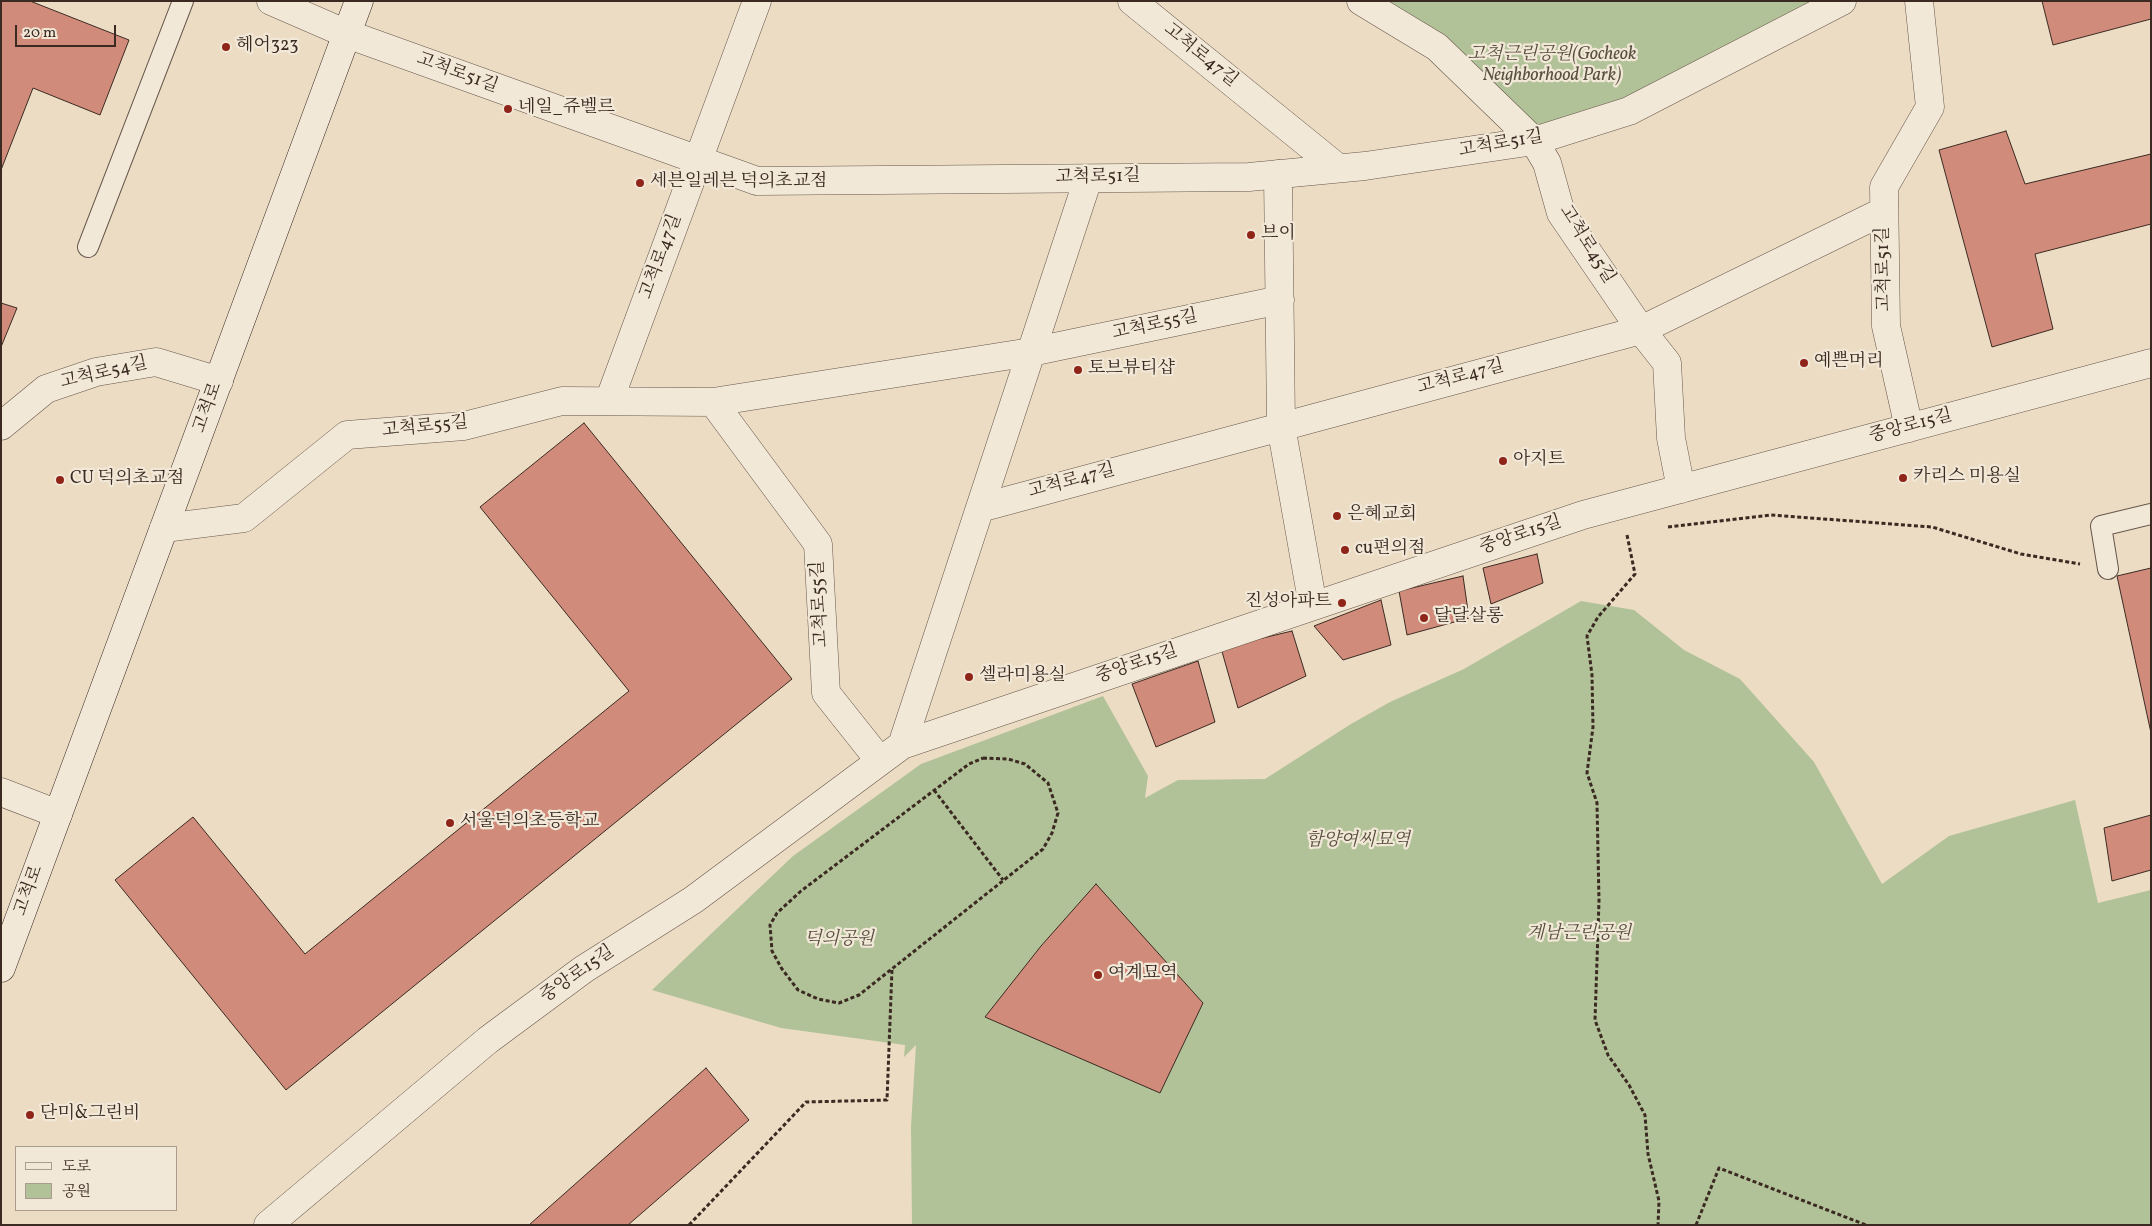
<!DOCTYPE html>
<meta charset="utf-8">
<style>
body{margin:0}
#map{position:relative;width:2152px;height:1226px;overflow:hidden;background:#ebdcc3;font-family:Vollkorn,"Noto Serif KR",serif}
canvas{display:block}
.frame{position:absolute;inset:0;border:2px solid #3b2a22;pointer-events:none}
.legend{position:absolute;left:15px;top:1146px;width:162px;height:65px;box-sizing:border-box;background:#f2e8d8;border:1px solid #a99c8f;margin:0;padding:6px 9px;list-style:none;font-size:15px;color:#3b2a22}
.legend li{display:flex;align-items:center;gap:10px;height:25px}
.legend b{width:25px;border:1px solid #a99c8f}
.scale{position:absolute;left:15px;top:25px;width:101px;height:22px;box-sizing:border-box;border:2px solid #3b2a22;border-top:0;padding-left:6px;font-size:15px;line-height:18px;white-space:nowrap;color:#3b2a22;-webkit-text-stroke:4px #f2e8d8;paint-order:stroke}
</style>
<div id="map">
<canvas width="2152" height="1226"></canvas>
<div class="frame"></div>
<ul class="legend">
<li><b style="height:6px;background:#f2e8d8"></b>도로</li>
<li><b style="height:14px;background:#b2c298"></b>공원</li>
</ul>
<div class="scale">20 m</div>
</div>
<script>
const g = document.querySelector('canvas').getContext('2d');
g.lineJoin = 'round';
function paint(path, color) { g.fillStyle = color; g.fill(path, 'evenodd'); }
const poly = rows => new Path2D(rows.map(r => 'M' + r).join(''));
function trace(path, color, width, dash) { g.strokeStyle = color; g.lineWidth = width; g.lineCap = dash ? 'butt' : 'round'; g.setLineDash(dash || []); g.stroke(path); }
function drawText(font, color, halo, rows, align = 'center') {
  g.font = font + ' Vollkorn,"Noto Serif KR",serif'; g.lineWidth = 4.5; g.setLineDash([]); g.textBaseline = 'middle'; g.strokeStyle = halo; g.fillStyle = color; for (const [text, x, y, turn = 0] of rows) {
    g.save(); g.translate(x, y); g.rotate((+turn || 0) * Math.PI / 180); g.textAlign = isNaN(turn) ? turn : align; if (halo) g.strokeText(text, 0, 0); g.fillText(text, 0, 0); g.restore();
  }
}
const green = poly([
 [1361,1,1842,1,1534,141],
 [1581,601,1634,610,1684,650,1740,679,1814,762,1882,884,1949,836,2075,800,2098,903,2151,890,2151,1225,912,1225,911,1126,916,1045,904,1057,905,1045,781,1028,652,990,793,856,921,764,1103,696,1148,776,1145,798,1178,780,1265,779,1351,724,1390,702,1464,669]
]);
const building = poly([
 [1,1,30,1,129,40,100,115,33,88,1,170,1,1],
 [2042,1,2151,1,2151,19,2053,45,2042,1],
 [2006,131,2025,184,2151,154,2151,224,2035,254,2053,329,1992,347,1939,150,2006,131],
 [1,303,17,308,1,347,1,303],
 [584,423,792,679,286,1090,115,880,193,817,305,954,629,691,480,507,584,423],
 [1537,554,1543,583,1491,604,1483,568,1537,554],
 [2151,568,2151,733,2117,576,2151,568],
 [1463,576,1469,618,1407,635,1399,591,1463,576],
 [1381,600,1391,645,1343,660,1314,626,1381,600],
 [1292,631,1306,676,1238,708,1221,648,1292,631],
 [1198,661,1215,722,1156,747,1132,684,1198,661],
 [2151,815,2151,870,2112,881,2104,828,2151,815],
 [1096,884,1203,1003,1160,1093,985,1017,1041,946,1096,884],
 [706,1068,749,1120,628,1225,529,1225,706,1068]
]);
const path = poly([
 [1668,527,1771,515,1932,527,2021,554,2080,564],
 [1627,535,1635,574,1598,617,1587,636,1592,675,1593,727,1587,773,1597,803,1599,901,1595,1020,1608,1055,1629,1085,1645,1115,1648,1154,1659,1201,1658,1225],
 [983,758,1008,759,1025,764,1048,783,1058,813,1052,833,1043,849,859,995,839,1003,818,999,798,990,782,969,772,951,770,925,777,913,801,891,969,764,983,758],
 [934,790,1003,880],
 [689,1225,806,1102,887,1100,892,969],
 [1696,1225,1719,1168,1866,1225]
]);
const service = poly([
 [88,247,183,1],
 [2108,569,2101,526,2151,514]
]);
const minor = poly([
 [271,1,347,34,757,181,1249,177,1365,166,1534,141,1629,111,1842,1],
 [1132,1,1338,168],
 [1361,1,1437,47,1534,141,1547,163,1561,213,1641,330,1667,363,1671,438,1681,489],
 [1278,174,1281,426,1313,606],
 [609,401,757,1],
 [713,402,818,544,826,693,880,761],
 [1,426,46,389,96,372,156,362,219,381],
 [1909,428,1886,326,1884,187,1930,107,1919,1],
 [980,508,1641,330,1884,211],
 [164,528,244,518,347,435,464,426,562,401,713,402,1031,352,1280,300],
 [902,745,1088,179],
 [1,792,58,814],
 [268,1225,488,1040,584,969,693,900,902,745,1583,515,2151,363]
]);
const secondary = poly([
 [1,968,359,1]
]);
const markers = [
 [226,47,5,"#8f2418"],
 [508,109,5,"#8f2418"],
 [640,183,5,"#8f2418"],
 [1251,235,5,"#8f2418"],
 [1804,363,5,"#8f2418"],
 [1078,370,5,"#8f2418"],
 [1503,461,5,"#8f2418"],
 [1903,478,5,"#8f2418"],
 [60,480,5,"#8f2418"],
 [1337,516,5,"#8f2418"],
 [1345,550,5,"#8f2418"],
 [1342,603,5,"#8f2418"],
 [1424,618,5,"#8f2418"],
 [969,677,5,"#8f2418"],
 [450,823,5,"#8f2418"],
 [1098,975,5,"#8f2418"],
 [30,1115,5,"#8f2418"]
];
const poiNames = [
 ["헤어323",236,47],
 ["네일_쥬벨르",518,109],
 ["세븐일레븐 덕의초교점",650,183],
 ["브이",1261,235],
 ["예쁜머리",1814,363],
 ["토브뷰티샵",1088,370],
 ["아지트",1513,461],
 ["카리스 미용실",1913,478],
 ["CU 덕의초교점",70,480],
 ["은혜교회",1347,516],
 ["cu편의점",1355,550],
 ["진성아파트",1332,603,"right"],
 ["달달살롱",1434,618],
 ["셀라미용실",979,677],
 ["서울덕의초등학교",460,823],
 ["여계묘역",1108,975],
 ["단미&그린비",40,1115]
];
const streetNames = [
 ["고척로47길",1200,56,39],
 ["고척로51길",457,74,20],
 ["고척로51길",1501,145,-10],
 ["고척로51길",1098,178,-1],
 ["고척로45길",1586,245,58],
 ["고척로47길",662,257,-70],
 ["고척로51길",1885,269,-91],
 ["고척로55길",1155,326,-12],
 ["고척로54길",104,374,-13],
 ["고척로47길",1461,378,-15],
 ["고척로",209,408,-70],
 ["중앙로15길",1911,427,-15],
 ["고척로55길",425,428,-6],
 ["고척로47길",1072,482,-15],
 ["중앙로15길",1521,536,-19],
 ["고척로55길",821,604,-93],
 ["중앙로15길",1137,665,-19],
 ["고척로",30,891,-70],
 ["중앙로15길",578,975,-35]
];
const parkNames = [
 ["고척근린공원(Gocheok",1552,56],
 ["Neighborhood Park)",1552,77],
 ["함양여씨묘역",1358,842],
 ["계남근린공원",1579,935],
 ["덕의공원",839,941]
];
paint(green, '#b2c298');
paint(building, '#d08b7b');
trace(building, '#3b2a22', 1);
trace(service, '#67564a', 22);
trace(minor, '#67564a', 29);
trace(secondary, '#3b2a22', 29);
trace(path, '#3b2a22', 3, [4, 2.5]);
trace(service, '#f2e8d8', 20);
trace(minor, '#f2e8d8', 28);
trace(secondary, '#f2e8d8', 28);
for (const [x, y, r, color] of markers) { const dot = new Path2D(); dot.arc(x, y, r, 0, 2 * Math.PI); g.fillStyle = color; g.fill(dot); trace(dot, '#f2e8d8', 2); }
drawText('18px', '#3b2a22', '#f2e8d8', poiNames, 'left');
drawText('18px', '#3b2a22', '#f2e8d8', streetNames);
drawText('italic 18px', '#595040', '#f2e8d8', parkNames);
</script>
